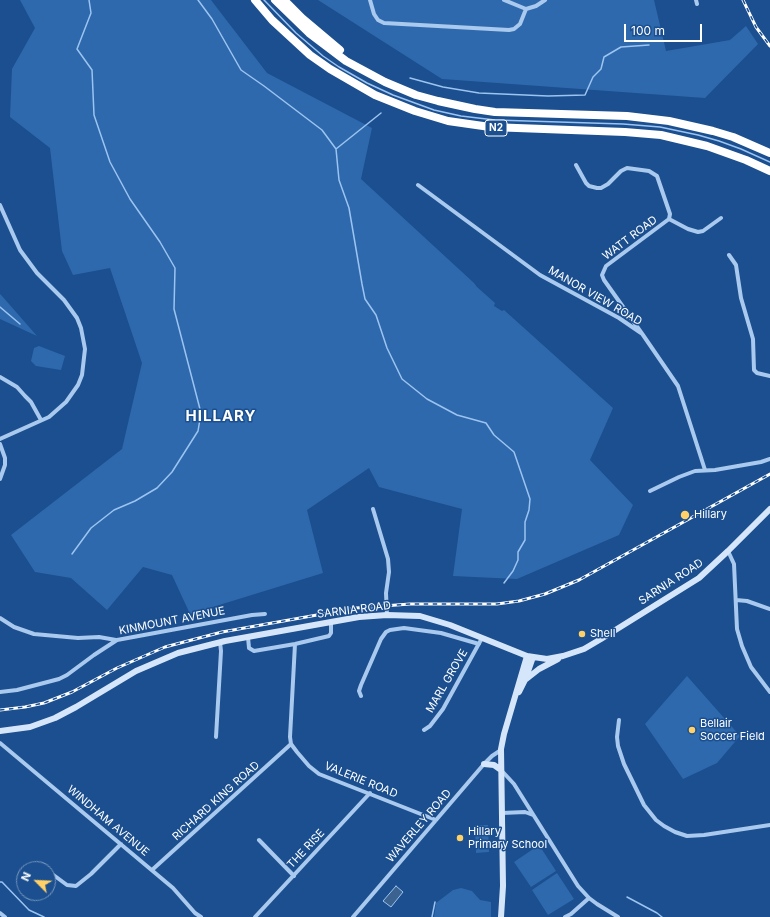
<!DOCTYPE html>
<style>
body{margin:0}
#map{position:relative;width:770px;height:917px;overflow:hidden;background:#1b4f8f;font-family:Inter,sans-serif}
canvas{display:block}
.north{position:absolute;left:16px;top:861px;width:40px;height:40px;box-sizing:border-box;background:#1b4f8f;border:1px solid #7695bc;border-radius:50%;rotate:294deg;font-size:11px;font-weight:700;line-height:16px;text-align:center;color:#fff}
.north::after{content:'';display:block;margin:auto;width:14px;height:18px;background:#ffd166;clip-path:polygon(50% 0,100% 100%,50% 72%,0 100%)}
.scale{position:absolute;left:624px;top:24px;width:78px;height:18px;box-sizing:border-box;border:2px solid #fff;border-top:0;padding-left:5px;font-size:12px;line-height:14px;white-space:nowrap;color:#fff;-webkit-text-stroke:3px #1b4f8f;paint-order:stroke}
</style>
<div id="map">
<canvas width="770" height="917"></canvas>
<div class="north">N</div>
<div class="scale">100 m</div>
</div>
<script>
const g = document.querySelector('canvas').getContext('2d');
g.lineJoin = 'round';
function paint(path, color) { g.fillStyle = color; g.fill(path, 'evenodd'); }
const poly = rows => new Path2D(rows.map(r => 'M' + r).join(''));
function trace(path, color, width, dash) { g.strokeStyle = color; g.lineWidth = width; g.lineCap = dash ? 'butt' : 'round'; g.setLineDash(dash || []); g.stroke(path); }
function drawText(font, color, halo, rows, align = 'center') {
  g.font = font + ' Inter,sans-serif'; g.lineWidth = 3; g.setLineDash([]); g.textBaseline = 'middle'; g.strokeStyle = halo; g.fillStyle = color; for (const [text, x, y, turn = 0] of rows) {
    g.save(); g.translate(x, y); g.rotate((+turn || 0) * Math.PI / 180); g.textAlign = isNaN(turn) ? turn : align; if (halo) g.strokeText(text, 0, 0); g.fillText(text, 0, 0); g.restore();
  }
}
const green = poly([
 [20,0,211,0,267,73,372,128,361,179,474,283,477,287,495,303,494,306,502,311,504,310,613,408,590,460,633,505,619,535,517,579,453,576,462,509,379,487,369,468,307,510,323,573,190,614,172,575,143,567,107,610,71,578,35,572,11,535,122,449,142,363,110,268,73,275,62,251,50,148,10,117,12,69,35,28],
 [318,0,654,0,666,51,730,40,746,26,758,44,705,98,442,79],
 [0,294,2,296,37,336,0,319],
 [39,346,65,356,61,370,36,366,31,361,34,348],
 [687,676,740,736,717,763,683,779,645,724],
 [475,825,488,825,489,852,476,853],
 [539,845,556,871,531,887,514,862],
 [557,873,574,899,548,915,532,890],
 [461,888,472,891,480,900,491,902,491,917,434,917,436,903,453,890]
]);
const water = poly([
 [396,886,403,892,391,907,383,901,396,886]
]);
const stream = poly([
 [198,0,212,19,241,70,264,86,322,130,336,149,339,180,349,208,362,284,365,299,376,315,387,348,402,379,427,399,457,415,486,423,494,435,514,452,530,499,529,510,525,522,525,540,518,552,518,560,513,571,504,583],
 [264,0,296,33,323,56,339,67,367,83,393,95,434,110,461,116,495,120,623,124,660,127,698,135,719,141,741,149,770,162],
 [410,78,443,87,479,93,548,96,585,95,593,77,601,69,604,57,621,47,649,45],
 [336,149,381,113],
 [0,307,20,324],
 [72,554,91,528,114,510,135,501,157,488,172,472,198,431,201,413,174,309,175,268,160,242,130,199,110,162,94,115,92,70,77,49,91,13,89,0],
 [0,882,2,882,29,910,44,917],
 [627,897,657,913,662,917],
 [432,917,435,902]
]);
const street = poly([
 [370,0,374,14,378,20,384,23,509,30,514,29,520,24,526,9],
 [504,0,526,9,536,6,545,0],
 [696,0,697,4],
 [576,165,586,183,589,186,597,188,601,188,608,184,621,171,627,168,649,171,657,176,670,214,669,219,606,266,602,275,604,280,643,335,678,386,705,470],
 [418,185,540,275,619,318,641,333],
 [0,205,20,250,37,273,64,300,77,318,81,328,85,349,82,375,78,385,66,402,49,417,0,439],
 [669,219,688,229,698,232,703,231,721,218],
 [729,255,736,265,741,298,753,339,754,370,757,373,770,376],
 [0,377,17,387,25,396,31,402,41,420],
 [0,444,5,458,5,465,0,479],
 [650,491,679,477,695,471,715,470,761,462,770,459],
 [373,509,388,559,389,572,386,593,387,615],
 [728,551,734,564,737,629,742,646,751,667,770,692],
 [736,600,747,601,770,609],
 [0,618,14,627,34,634,78,638,99,637,116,640],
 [248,637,249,648,254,651,295,644,329,636,331,633,331,622],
 [295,644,290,737,291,744,297,752,309,766,319,774,436,820],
 [0,692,17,690,59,679,67,675,94,655,117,640,252,615,265,614],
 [361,696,359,691,361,685,381,639,386,632,390,630,404,628,441,633,479,644],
 [619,720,617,737,618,746,624,764,644,805,656,820,664,826,675,832,687,836,704,835,770,825],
 [424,730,430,726,443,709,482,638],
 [216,737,221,651,220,642],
 [0,743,173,888,195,913,201,917],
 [501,770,514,784,578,886,589,898,597,904,618,917],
 [502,813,525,812,533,815],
 [259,840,294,876],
 [44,868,45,869],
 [152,870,291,744],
 [48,871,67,885,76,886,91,874,121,844],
 [0,913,5,917],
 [255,917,370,793],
 [353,917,484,764,492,756,501,750],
 [565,917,571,914,589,898]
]);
const secondary = poly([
 [525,680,539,669,558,659],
 [519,692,525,680,533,657],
 [0,731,30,727,55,718,76,707,136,671,178,653,225,641,359,617,387,615,420,616,450,625,527,656,547,659,563,656,584,649,601,639,699,578,728,551,770,509],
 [484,764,494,765,501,770],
 [501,917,503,886,501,749,504,734,527,656]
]);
const highway = poly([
 [255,0,272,20,310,55,330,69,375,95,415,111,448,121,490,127,625,132,661,135,707,146,746,160,770,171],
 [275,0,309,33,346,61,385,82,416,95,438,101,475,109,495,112,627,116,669,121,713,131,733,137,770,153],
 [284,0,302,18,340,50]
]);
const rail = poly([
 [743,0,756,27,770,46],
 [0,710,25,707,44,703,72,692,117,668,165,647,222,632,356,608,410,604,497,604,519,601,545,594,579,580,770,474]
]);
const markers = [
 [685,515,5,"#ffd166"],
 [582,634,4,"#ffd166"],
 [692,730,4,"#ffd166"],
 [460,838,4,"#ffd166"]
];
const shields = [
 [496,128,22]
];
const shieldNames = [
 ["N2",496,128]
];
const streetNames = [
 ["WATT ROAD",630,238,-37],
 ["MANOR VIEW ROAD",595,296,30],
 ["SARNIA ROAD",671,582,-33],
 ["SARNIA ROAD",354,610,-7],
 ["KINMOUNT AVENUE",172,621,-11],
 ["MARL GROVE",447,681,-60],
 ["VALERIE ROAD",361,780,22],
 ["RICHARD KING ROAD",216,801,-42],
 ["WINDHAM AVENUE",108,821,40],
 ["WAVERLEY ROAD",419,826,-49],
 ["THE RISE",306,849,-47]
];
const poiNames = [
 ["Hillary",694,515],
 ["Shell",590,634],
 ["Bellair",700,724],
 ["Soccer Field",700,737],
 ["Hillary",468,832],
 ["Primary School",468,845]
];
const districtNames = [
 ["HILLARY",221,416]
];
paint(green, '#2e69ad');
paint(water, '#3c6290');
trace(water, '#9cc4f0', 1);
trace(stream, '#9cc4f0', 1.5);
trace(street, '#a9c9ee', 4);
trace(secondary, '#d6e6fa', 6);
trace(highway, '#fff', 8);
trace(rail, '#fff', 3);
trace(rail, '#1b4f8f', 1.5, [4.5]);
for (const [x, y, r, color] of markers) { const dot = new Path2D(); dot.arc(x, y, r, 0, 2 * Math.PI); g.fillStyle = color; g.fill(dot); trace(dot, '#1b4f8f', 1.5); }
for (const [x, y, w] of shields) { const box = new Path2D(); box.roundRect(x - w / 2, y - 8, w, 16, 3); g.fillStyle = '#1b4f8f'; g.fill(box); trace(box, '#fff', 1); }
drawText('bold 10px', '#fff', null, shieldNames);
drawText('11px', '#fff', '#1b4f8f', streetNames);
drawText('11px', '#fff', '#1b4f8f', poiNames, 'left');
g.letterSpacing = '1px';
drawText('bold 15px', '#fff', '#1b4f8f', districtNames);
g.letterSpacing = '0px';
</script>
